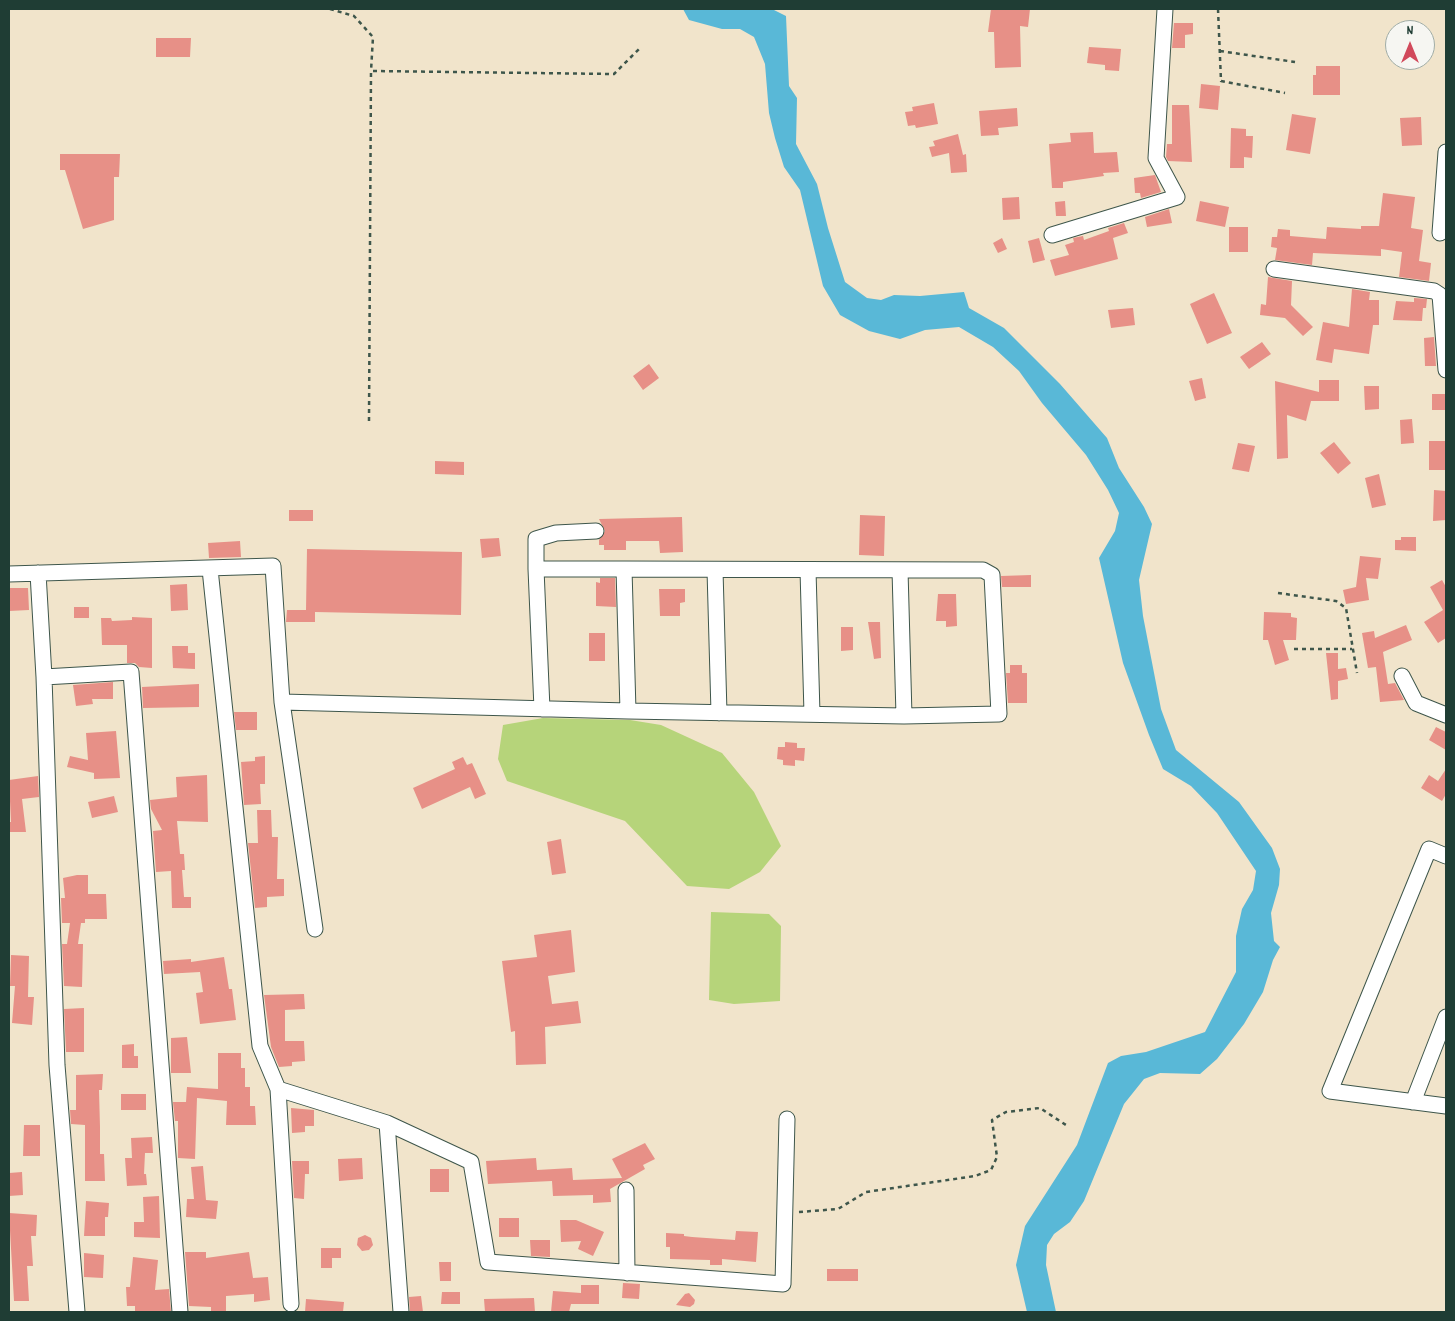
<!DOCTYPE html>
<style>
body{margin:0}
#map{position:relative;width:1455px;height:1321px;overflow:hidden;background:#f1e4cb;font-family:Dekko,sans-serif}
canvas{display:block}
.frame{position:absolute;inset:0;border:10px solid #1f3d34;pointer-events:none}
.north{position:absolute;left:1385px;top:20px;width:50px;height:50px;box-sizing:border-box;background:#f6f6f2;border:1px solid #a0aca6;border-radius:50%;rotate:0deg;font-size:14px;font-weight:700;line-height:20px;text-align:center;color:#1f3d34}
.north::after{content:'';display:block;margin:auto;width:18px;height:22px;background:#d1495b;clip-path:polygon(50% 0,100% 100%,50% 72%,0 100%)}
</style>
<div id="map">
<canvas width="1455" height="1321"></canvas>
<div class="frame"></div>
<div class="north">N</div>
</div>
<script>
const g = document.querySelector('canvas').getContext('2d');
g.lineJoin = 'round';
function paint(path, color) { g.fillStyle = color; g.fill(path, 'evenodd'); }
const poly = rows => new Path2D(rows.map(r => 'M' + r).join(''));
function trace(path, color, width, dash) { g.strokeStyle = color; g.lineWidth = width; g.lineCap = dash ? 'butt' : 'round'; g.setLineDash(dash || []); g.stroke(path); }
const green = poly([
 [543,718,630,720,661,725,722,753,754,792,781,846,760,872,729,889,687,886,625,821,507,781,498,759,503,725],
 [711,912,769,914,781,926,780,1001,734,1004,709,1000]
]);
const water = poly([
 [683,9,772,9,786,16,789,86,797,98,796,144,817,184,828,228,845,282,867,298,881,300,894,295,920,296,964,292,969,308,1004,328,1060,384,1107,438,1119,468,1144,507,1152,524,1139,580,1143,616,1161,709,1176,750,1239,802,1272,848,1280,869,1279,885,1271,913,1274,941,1280,947,1273,960,1263,992,1244,1024,1217,1059,1200,1074,1160,1073,1144,1079,1124,1104,1084,1201,1070,1222,1054,1234,1047,1245,1046,1265,1056,1312,1027,1312,1016,1265,1025,1226,1077,1145,1108,1063,1121,1056,1146,1052,1205,1032,1236,972,1236,936,1242,909,1253,890,1256,871,1217,813,1191,786,1163,769,1149,735,1123,663,1099,558,1115,531,1119,513,1108,490,1086,455,1042,403,1019,371,993,347,959,327,925,330,900,339,869,331,840,315,823,286,800,190,784,167,775,138,769,113,765,64,754,37,740,29,722,29,689,20]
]);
const building = poly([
 [991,9,1030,9,1028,27,1020,26,1021,67,995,68,994,32,988,32],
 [1174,23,1193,23,1193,34,1185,35,1185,48,1172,48],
 [156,38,191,38,190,57,156,57],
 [1089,47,1121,49,1119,71,1105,70,1105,65,1087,63],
 [1316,66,1340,66,1340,95,1313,95,1313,75,1316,75],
 [1201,84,1220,86,1218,110,1199,108],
 [934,103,938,124,916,128,915,125,908,126,905,112,913,111,912,107],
 [1172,105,1189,105,1192,162,1168,161,1166,157,1167,144,1172,144],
 [1017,108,1018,126,998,128,999,135,981,136,979,111],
 [1292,114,1316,118,1310,154,1286,150],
 [1421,117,1422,145,1402,146,1400,118],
 [1231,128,1246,129,1246,136,1253,136,1252,158,1244,157,1244,168,1230,168],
 [1093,132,1094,153,1117,152,1119,172,1103,173,1104,176,1063,182,1063,188,1052,188,1049,144,1071,142,1070,133],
 [958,134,963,155,966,154,967,172,951,173,949,153,932,157,929,147,935,146,933,141],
 [60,154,120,154,119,177,114,177,114,220,83,229,65,170,60,170],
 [1155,175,1161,192,1141,198,1140,193,1135,193,1134,178],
 [1383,193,1415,197,1411,228,1423,230,1419,261,1431,263,1429,281,1399,277,1402,252,1381,249,1381,256,1313,253,1312,265,1275,260,1277,248,1271,247,1272,237,1277,237,1278,229,1290,230,1290,236,1326,239,1327,227,1361,229,1361,226,1379,226],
 [1019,197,1020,219,1003,220,1002,198],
 [1065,201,1066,216,1056,216,1055,202],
 [1200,201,1229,207,1225,227,1196,221],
 [1169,209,1172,223,1147,227,1145,217],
 [1124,223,1128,233,1113,238,1118,259,1055,276,1050,260,1069,255,1065,245,1074,242,1073,238,1083,236,1084,240,1109,231,1108,228],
 [1229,227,1248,227,1248,252,1229,252],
 [1002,238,1007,249,998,253,993,243],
 [1039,238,1045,260,1033,263,1028,241],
 [1268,277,1292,281,1291,305,1313,327,1303,336,1285,318,1260,315,1261,304,1266,305],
 [1352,289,1370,292,1369,300,1379,300,1379,325,1373,325,1369,354,1334,349,1332,363,1316,360,1323,322,1349,327],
 [1214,293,1232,333,1207,344,1190,304],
 [1414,298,1427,299,1426,308,1423,308,1422,321,1393,320,1396,301,1414,302],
 [1133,308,1135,325,1111,328,1108,310],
 [1434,337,1436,366,1425,366,1424,338],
 [1262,342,1271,354,1249,369,1240,357],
 [649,364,659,378,643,390,633,376],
 [1202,378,1206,398,1195,401,1189,381],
 [1319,380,1339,380,1339,401,1311,401,1306,421,1287,415,1288,458,1277,459,1275,381,1319,392],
 [1364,386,1379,386,1379,409,1365,410],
 [1432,394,1446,394,1446,410,1432,410],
 [1412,419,1414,443,1401,444,1400,420],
 [1429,441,1445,441,1445,470,1429,470],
 [1334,442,1351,463,1338,474,1320,453],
 [1238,443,1255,446,1249,472,1232,469],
 [435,461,464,462,464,475,435,474],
 [1379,474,1386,505,1372,508,1365,478],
 [1434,490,1446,491,1446,520,1433,521],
 [289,510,313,510,313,521,289,521],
 [860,515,885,516,884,556,859,555],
 [682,517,683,552,660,553,659,541,626,541,626,550,604,550,604,545,599,545,599,540,605,531,599,519],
 [1401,537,1416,537,1416,551,1395,550,1395,540,1401,540],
 [499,538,501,556,482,558,480,539],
 [240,541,241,557,209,558,208,543],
 [307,549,462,552,461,615,315,612,315,622,286,622,287,610,306,610],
 [1360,556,1381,558,1378,579,1366,578,1369,600,1346,604,1343,590,1356,587],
 [1031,575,1031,587,1002,587,1001,576],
 [600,578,615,578,616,607,596,606,596,582,600,583],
 [1442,580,1446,587,1446,638,1438,643,1424,622,1443,610,1430,587],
 [187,584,188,610,171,611,170,585],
 [9,588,28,588,29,610,9,611],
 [659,589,685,589,685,602,680,603,680,616,660,616],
 [938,594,956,594,957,626,946,627,946,621,936,621],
 [74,607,89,607,89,618,74,618],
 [1264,612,1291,613,1291,617,1297,618,1296,640,1283,640,1289,660,1275,665,1268,640,1263,640],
 [132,617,152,618,152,668,139,667,135,663,127,663,127,645,102,645,101,618,111,618,112,621,132,620],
 [868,622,880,622,881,658,874,659],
 [1406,625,1412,640,1383,652,1388,684,1395,683,1404,700,1380,702,1376,667,1368,668,1362,633,1374,631,1375,638],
 [841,627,853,627,853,650,841,651],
 [589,633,605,633,605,661,589,661],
 [172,646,188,646,188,653,195,653,195,669,173,668],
 [1326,653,1338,653,1338,669,1346,668,1348,679,1338,681,1338,699,1331,700],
 [1010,665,1022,665,1022,673,1027,673,1027,703,1008,703,1006,673,1010,673],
 [113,682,113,699,92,699,93,704,76,706,73,685],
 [199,684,199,707,143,708,142,687],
 [234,712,257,712,257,730,236,730],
 [1436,727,1446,732,1446,750,1429,740],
 [116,731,120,778,94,779,94,773,67,767,70,756,88,760,86,733],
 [785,742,797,743,797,748,805,748,804,761,795,760,795,766,783,765,783,760,777,759,778,747,785,747],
 [265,756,265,784,260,784,261,804,244,805,241,762,255,761,255,757],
 [463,757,467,765,472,763,486,794,475,799,470,787,422,809,413,788,455,769,452,762],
 [1446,769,1446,794,1442,801,1421,788,1429,775,1438,781],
 [207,775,208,822,177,821,180,854,184,854,185,870,182,870,184,897,191,897,191,908,172,908,171,871,156,872,153,831,162,830,151,809,150,800,177,797,176,777],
 [38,776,39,797,22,799,26,832,9,832,9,822,11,822,9,780],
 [114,796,118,812,92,818,88,802],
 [257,810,271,810,272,837,278,837,277,879,284,879,284,896,267,897,267,907,255,908,248,843,258,843],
 [561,839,566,873,552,875,547,842],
 [77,875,88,875,88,894,106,894,107,919,85,919,85,923,81,923,78,944,83,944,82,987,64,986,62,944,67,944,70,923,62,923,61,898,65,898,63,878],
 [571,930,575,972,548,976,552,1004,578,1001,581,1023,545,1027,546,1064,516,1065,515,1031,511,1032,502,961,537,957,534,935],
 [11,955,29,956,28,997,34,997,32,1025,12,1023,15,986,10,986],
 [224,957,229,989,232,989,236,1020,200,1024,196,993,203,992,200,972,164,974,163,961,191,959,191,962],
 [304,994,305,1009,285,1010,285,1041,304,1041,305,1061,292,1062,292,1066,279,1067,271,1047,264,995],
 [84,1008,84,1052,66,1052,64,1009],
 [187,1037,191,1073,171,1073,171,1038],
 [134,1044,134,1056,138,1056,138,1068,122,1068,122,1045],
 [218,1053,241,1053,241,1068,245,1068,245,1087,250,1087,250,1106,255,1106,256,1125,226,1125,227,1101,197,1098,195,1159,178,1158,178,1121,175,1121,173,1102,186,1102,187,1087,218,1089],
 [103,1074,102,1090,99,1090,100,1127,100,1154,104,1154,105,1181,85,1181,85,1125,71,1124,70,1110,76,1110,76,1075],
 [121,1094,146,1094,146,1110,121,1110],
 [291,1108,314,1110,314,1126,305,1126,305,1132,292,1133],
 [24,1125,40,1125,40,1156,23,1156],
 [152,1137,153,1153,145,1153,144,1174,146,1174,147,1185,127,1186,125,1158,132,1158,131,1138],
 [645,1143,655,1159,643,1165,645,1169,610,1189,611,1202,593,1203,593,1195,553,1196,552,1181,488,1184,486,1161,536,1158,537,1170,572,1168,573,1180,622,1178,612,1159],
 [362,1158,363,1179,339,1181,338,1159],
 [292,1161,309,1161,309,1174,305,1174,304,1199,294,1198],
 [203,1166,206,1200,218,1201,216,1219,186,1217,187,1199,194,1199,191,1167],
 [430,1169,449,1169,449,1192,430,1192],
 [22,1172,23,1195,9,1196,9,1173],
 [159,1196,160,1238,134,1237,134,1222,144,1222,143,1197],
 [86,1201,109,1203,108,1217,105,1217,105,1236,84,1236],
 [9,1213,37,1215,36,1236,31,1236,33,1266,27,1266,29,1301,14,1301],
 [499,1218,519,1218,519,1237,499,1237],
 [560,1220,576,1220,604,1232,593,1256,578,1249,581,1241,561,1242],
 [736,1231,758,1232,756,1262,722,1259,722,1265,710,1265,710,1260,670,1259,670,1247,666,1247,666,1233,684,1234,684,1236,692,1237,735,1240],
 [365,1235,371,1238,373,1245,369,1250,362,1251,357,1245,358,1238],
 [530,1240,550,1240,550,1257,531,1256],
 [321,1248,341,1248,341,1258,332,1258,332,1268,321,1268],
 [185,1252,206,1252,206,1258,249,1252,253,1278,268,1277,270,1300,254,1302,254,1294,226,1296,226,1312,211,1312,211,1307,189,1306],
 [84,1253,104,1255,103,1278,84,1277],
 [133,1257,158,1260,155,1290,169,1289,171,1312,135,1312,135,1306,127,1306,126,1287,130,1287],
 [439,1262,451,1262,451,1281,440,1281],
 [827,1269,858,1269,858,1281,827,1281],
 [623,1283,640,1284,639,1299,622,1298],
 [581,1285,599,1285,599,1304,571,1304,569,1312,551,1312,553,1291,581,1293],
 [442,1292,460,1292,460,1304,441,1304],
 [689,1293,695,1300,694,1304,690,1307,676,1305,685,1294],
 [421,1296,423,1312,410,1312,409,1297],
 [534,1298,535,1312,485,1312,484,1299],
 [306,1299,344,1302,343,1312,305,1312]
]);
const path = poly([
 [330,9,354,16,373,37,371,71],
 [1218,9,1221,81,1285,93],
 [1220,51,1295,62],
 [369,421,371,71,614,74,639,49],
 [1278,593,1336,601,1346,608,1357,673],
 [1294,649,1352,649],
 [799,1212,838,1209,866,1192,975,1176,991,1170,997,1157,992,1120,1006,1112,1040,1108,1069,1127]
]);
const minor = poly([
 [1440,233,1446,152],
 [1052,235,1177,197,1156,158,1165,9],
 [1274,269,1434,291,1440,295,1446,370],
 [210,569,260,1046,278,1089,387,1123,471,1162,488,1262,783,1284,787,1119],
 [536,569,536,539,556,533,596,531],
 [715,570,719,713],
 [808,570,812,714],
 [900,570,904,716],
 [38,573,44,677,57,1065,77,1312],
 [9,574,273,566,282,702,628,711,904,716,999,714,992,575,983,570,624,569,628,711],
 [1402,676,1416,703,1446,715],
 [44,677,131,672,180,1312],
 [282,702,315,929],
 [542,709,536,569,624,569],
 [1446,856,1429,849,1330,1091,1446,1106],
 [278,1089,291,1304],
 [1413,1102,1446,1017],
 [387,1123,401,1312],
 [626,1190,627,1273]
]);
paint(green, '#b6d47a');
paint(water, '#59b8d7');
paint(building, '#e79087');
trace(minor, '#3e564b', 17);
trace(path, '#3e564b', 2.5, [4, 4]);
trace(minor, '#fff', 15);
</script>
